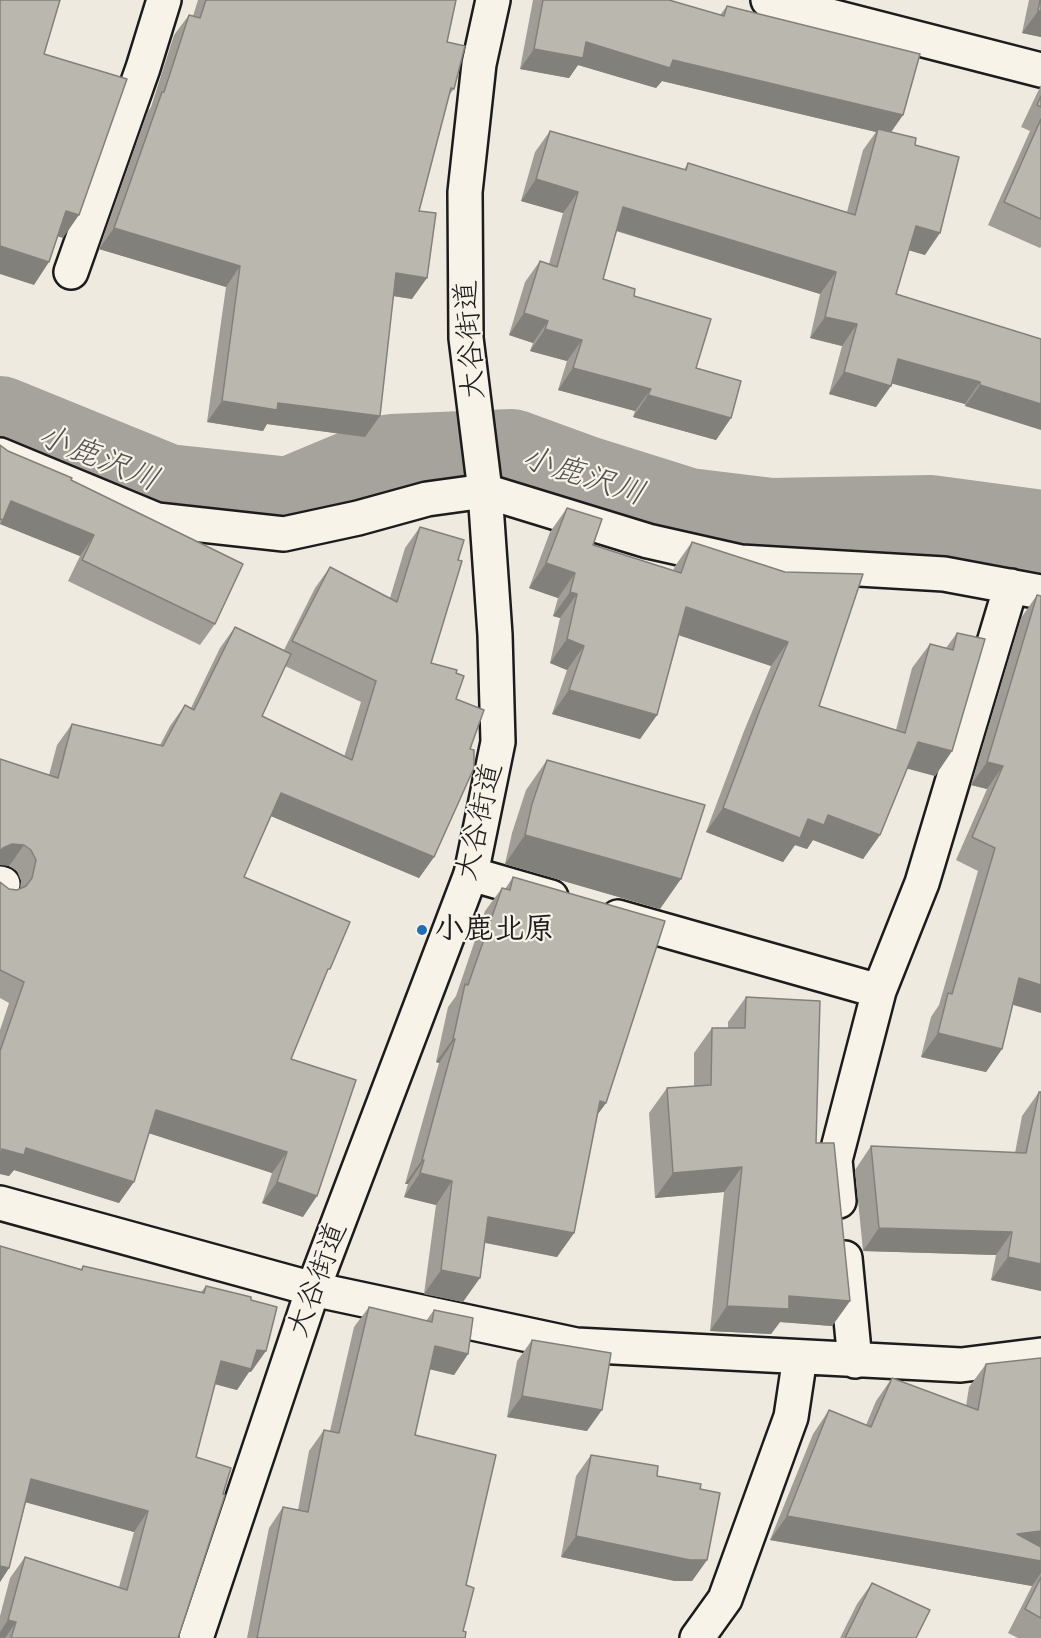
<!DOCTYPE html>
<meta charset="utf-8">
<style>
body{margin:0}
canvas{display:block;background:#eeeae0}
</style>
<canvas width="1041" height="1638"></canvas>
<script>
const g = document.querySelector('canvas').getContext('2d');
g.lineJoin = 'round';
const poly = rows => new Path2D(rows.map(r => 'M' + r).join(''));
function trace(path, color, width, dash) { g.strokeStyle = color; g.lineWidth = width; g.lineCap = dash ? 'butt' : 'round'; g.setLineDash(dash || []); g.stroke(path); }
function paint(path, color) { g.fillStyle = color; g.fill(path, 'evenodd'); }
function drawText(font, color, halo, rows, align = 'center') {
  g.font = font + ' Caveat,"Klee One",sans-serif'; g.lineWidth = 4.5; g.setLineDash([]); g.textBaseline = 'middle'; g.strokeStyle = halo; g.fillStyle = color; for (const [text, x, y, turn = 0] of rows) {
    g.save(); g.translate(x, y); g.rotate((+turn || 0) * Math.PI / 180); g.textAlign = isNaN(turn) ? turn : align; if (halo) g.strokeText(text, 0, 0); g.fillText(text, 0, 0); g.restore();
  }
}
const river = poly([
 [0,420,167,488,289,501,392,458,512,453,586,480,688,512,770,522,931,519,1041,534]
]);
const street = poly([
 [768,0,1041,70],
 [71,272,143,68,164,0],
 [0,455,157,520,284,534,358,518,427,499,485,491,648,541,741,562,944,574,1041,592],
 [471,874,551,897],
 [0,883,3,884,0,892],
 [618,917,879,991],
 [839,1201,835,1160,879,991,922,883,1011,586],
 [0,1203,313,1289,576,1345,961,1365,1041,1355],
 [845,1258,855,1361],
 [697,1638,725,1599,791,1417,800,1357]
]);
const secondary = poly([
 [196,1638,313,1289,471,874,498,742,495,635,485,491,466,338,465,192,479,64,493,0]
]);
const wall = poly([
 [198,0,456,0,447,42,454,89,449,95,419,211,412,299,393,296,365,437,267,424,263,431,207,422,226,287,99,249,147,113,151,107,174,35,189,15,193,16],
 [533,0,669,0,720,15,727,6,903,115,891,132,915,145,925,255,909,250,896,294,1041,339,965,406,965,404,892,383,876,407,829,394,842,346,810,338,820,294,616,231,603,279,634,296,696,368,731,418,716,440,633,417,635,411,558,390,567,361,530,351,533,343,509,335,525,282,540,261,549,264,563,213,521,201,535,152,550,131,684,170,688,163,847,212,863,150,876,132,662,81,656,88,578,65,569,78,520,69],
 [1029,0,1041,0,1041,37,1022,33],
 [1041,85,1041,247,1040,248,988,225,1030,131,1021,127],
 [0,445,8,451,71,480,215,624,200,645,68,581,80,556,0,524,0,525],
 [567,508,593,545,673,571,675,566,692,542,785,572,819,706,896,730,912,668,930,644,946,648,957,633,952,751,935,776,907,768,880,835,863,859,813,840,807,849,795,845,783,862,706,832,744,731,771,666,679,635,657,715,640,739,552,714,567,670,550,663,560,618,553,616,558,598,529,588,550,532],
 [420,527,458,560,431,663,456,673,456,699,470,749,434,857,419,878,271,816,244,877,326,975,291,1059,303,1217,262,1203,272,1173,149,1133,119,1203,14,1170,9,1176,0,1174,0,1030,9,1003,0,998,0,882,9,889,17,890,20,888,21,881,17,871,9,866,49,775,57,745,72,724,160,745,170,726,185,705,191,708,220,648,235,627,284,650,315,588,330,567,390,598,405,548],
 [285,666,361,702,344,757,262,716],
 [1037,595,1013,1005,1002,1049,986,1072,921,1057,931,1017,939,1005,978,871,956,860,987,789,971,785,1021,618],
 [547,760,660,909,505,864,512,833,526,790],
 [513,877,606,1103,597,1115,574,1233,557,1257,485,1243,463,1302,424,1294,436,1205,404,1197,408,1184,405,1184,439,1063,436,1062,448,1007,456,996,485,911,502,888,505,889],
 [746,997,816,1143,850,1301,832,1326,780,1322,771,1334,710,1331,724,1192,655,1198,649,1113,667,1088,694,1086,694,1053,712,1028,728,1028,728,1022],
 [1039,1092,1041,1291,991,1280,996,1255,863,1251,855,1170,871,1146,1015,1153,1022,1116],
 [0,1246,81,1269,83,1266,201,1292,206,1286,251,1300,251,1372,249,1372,237,1390,215,1384,196,1457,178,1638,0,1638,0,1616,10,1578,25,1557,119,1587,134,1532,26,1502,9,1568,0,1582],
 [369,1307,426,1321,434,1310,468,1354,454,1375,430,1369,415,1435,466,1585,463,1631,465,1638,247,1638,269,1528,283,1507,298,1510,309,1451,324,1430,330,1431,354,1327],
 [532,1340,587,1431,507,1417,517,1361],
 [1041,1358,1041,1638,1018,1638,1008,1633,1032,1586,770,1540,813,1434,829,1410,866,1425,876,1401,892,1378,966,1406,969,1387,986,1364],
 [591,1455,700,1489,707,1560,692,1581,675,1581,561,1557,576,1476],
 [872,1583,916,1638,840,1638,857,1604]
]);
const shadedWall = poly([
 [1038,11,1041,11,1041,37,1022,33],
 [586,42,673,60,903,115,889,135,878,129,876,132,662,81,656,88,578,65,569,78,520,69,534,49],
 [536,179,578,192,563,213,521,201],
 [623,207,836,272,820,294,608,228],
 [66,211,79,215,63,238,50,234],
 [916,226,940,233,925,255,901,248],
 [114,228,240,266,226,287,99,249],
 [0,246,49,262,34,285,0,274],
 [396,273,427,278,412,299,381,294],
 [524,313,548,321,533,343,509,335],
 [825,317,857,324,842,346,810,338],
 [545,329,582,340,567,361,530,351],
 [898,359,980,382,965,404,883,381],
 [573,368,651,389,635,411,558,390],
 [844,372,891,386,876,407,829,394],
 [980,385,1041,404,1041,430,965,406],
 [648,395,731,418,716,440,633,417],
 [222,401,278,403,380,416,365,437,267,424,263,431,207,422],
 [11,501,94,535,80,556,0,524,3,520],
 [546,563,575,573,558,598,529,588],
 [570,592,577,594,560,618,553,616],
 [686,607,788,642,771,666,669,632],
 [567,639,584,646,567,670,550,663],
 [569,690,657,715,640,739,552,714],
 [918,742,952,751,935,776,901,767],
 [987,762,1003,766,987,789,971,785],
 [281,793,434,857,419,878,266,814],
 [723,808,808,819,828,815,880,835,863,859,813,840,807,849,795,845,783,862,706,832],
 [525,835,681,879,660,909,505,864],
 [12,844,24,845,9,866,0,865,0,852,3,848],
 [1019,978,1041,985,1041,1013,1003,1002],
 [938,1033,1002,1049,986,1072,921,1057],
 [453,1039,455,1039,439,1063,436,1062],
 [600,1101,606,1103,589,1126],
 [156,1110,287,1152,272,1173,142,1131],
 [26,1148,134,1182,119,1203,14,1170,9,1176,0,1174,0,1153,2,1149],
 [422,1160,424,1160,408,1184,405,1184],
 [742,1167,724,1192,655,1198,673,1173],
 [420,1173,452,1181,436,1205,404,1197],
 [277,1182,317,1196,303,1217,262,1203],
 [488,1217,574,1233,557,1257,472,1240],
 [879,1228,1012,1232,996,1255,863,1251],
 [1008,1257,1041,1264,1041,1291,991,1280],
 [441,1270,480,1278,463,1302,424,1294],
 [789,1296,850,1301,832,1326,780,1322,771,1334,710,1331,727,1306],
 [435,1346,468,1354,454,1375,420,1367],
 [257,1350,266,1351,251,1372,249,1372,237,1390,207,1382,221,1361],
 [522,1396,602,1410,587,1431,507,1417],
 [31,1479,148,1511,134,1532,17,1500],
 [787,1516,1017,1534,1041,1531,1041,1573,1032,1586,770,1540],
 [576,1536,707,1560,692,1581,675,1581,561,1557],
 [0,1566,9,1568,0,1582],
 [8,1620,16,1622,5,1638,0,1638,0,1632]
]);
const building = poly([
 [0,0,60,0,44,54,127,79,79,215,66,211,49,262,0,246,0,0],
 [206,0,456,0,447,42,465,46,454,89,451,88,419,211,436,213,427,278,396,273,380,416,278,403,277,410,222,401,240,266,114,228,162,92,164,92,189,15,200,18,206,0],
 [543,0,669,0,724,16,727,6,920,54,903,115,673,60,670,68,586,42,583,58,534,49,543,0],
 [1040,0,1041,0,1041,11,1038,11,1040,0],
 [1041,96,1041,107,1037,105,1041,96],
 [1041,119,1041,219,1004,202,1041,119],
 [878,129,916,138,915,145,959,157,940,233,916,226,896,294,1041,339,1041,404,980,385,980,382,898,359,891,386,844,372,857,324,825,317,836,272,623,207,603,279,635,289,634,296,711,319,696,368,741,381,731,418,648,395,651,389,573,368,582,340,545,329,548,321,524,313,540,261,557,267,578,192,536,179,550,131,686,170,688,163,855,215,878,129],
 [0,445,8,451,72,478,71,480,243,564,215,624,82,560,94,535,11,501,3,520,0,519,0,445],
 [567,508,602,519,593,545,681,573,692,542,785,572,863,574,819,706,905,733,930,644,953,650,957,633,985,639,952,751,918,742,880,835,828,815,824,825,808,819,800,838,723,808,761,707,788,642,686,607,657,715,569,690,584,646,567,639,577,594,570,592,575,573,546,563,567,508],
 [420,527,464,540,458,560,462,561,431,663,457,670,456,673,464,676,456,699,484,710,470,749,474,750,474,768,434,857,281,793,244,877,350,922,330,969,328,969,291,1059,356,1080,317,1196,277,1182,287,1152,156,1110,134,1182,26,1148,24,1155,2,1149,0,1158,0,1051,24,982,0,970,0,882,9,889,17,890,26,886,32,878,36,860,31,850,24,845,12,844,3,848,0,852,0,759,58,778,72,724,163,746,185,705,194,710,235,627,291,654,262,716,352,760,376,681,292,641,330,567,397,602,420,527],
 [1037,595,1041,596,1041,985,1019,978,1002,1049,938,1033,948,993,952,994,995,848,972,837,1003,766,987,762,1037,595],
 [547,760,705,805,681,879,525,835,532,804,547,760],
 [513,877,665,921,606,1103,600,1101,574,1233,488,1217,480,1278,441,1270,452,1181,420,1173,424,1160,422,1160,455,1039,453,1039,465,984,468,985,502,888,510,890,513,877],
 [746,997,820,1001,816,1143,834,1143,850,1301,789,1296,789,1309,727,1306,742,1167,673,1173,667,1088,711,1085,712,1028,745,1028,746,997],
 [1039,1092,1041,1092,1041,1264,1008,1257,1012,1232,879,1228,871,1146,1026,1153,1039,1092],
 [0,1246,82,1270,83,1266,204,1293,206,1286,251,1297,251,1300,277,1307,266,1351,257,1350,251,1369,221,1361,196,1457,231,1468,223,1494,225,1495,178,1638,11,1638,16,1622,8,1620,25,1557,127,1590,148,1511,31,1479,9,1568,0,1566,0,1246],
 [369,1307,432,1322,434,1310,473,1318,468,1354,435,1346,415,1435,496,1455,466,1585,474,1588,463,1631,466,1632,465,1638,257,1638,283,1507,308,1512,324,1430,339,1433,369,1307],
 [532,1340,611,1353,602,1410,522,1396,532,1340],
 [1041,1358,1041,1531,1017,1534,1041,1547,1041,1561,787,1516,829,1410,871,1427,892,1378,978,1410,986,1364,1041,1358],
 [591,1455,658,1466,657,1476,701,1484,700,1489,720,1493,707,1560,690,1560,576,1536,591,1455],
 [1041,1577,1041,1618,1025,1609,1041,1577],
 [872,1583,930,1610,916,1638,845,1638,872,1583]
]);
const markers = [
 [422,930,6,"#1f6fb2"]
];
const streetNames = [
 ["大谷街道",471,340,-94],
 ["大谷街道",480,822,-77],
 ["大谷街道",318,1280,-70]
];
const poiNames = [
 ["小鹿北原",434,930]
];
const waterNames = [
 ["小鹿沢川",98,459,22],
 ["小鹿沢川",583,477,18]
];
trace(river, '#a6a39d', 88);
trace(street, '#1c1c1c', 38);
trace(secondary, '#1c1c1c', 38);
trace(street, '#f7f3e8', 33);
trace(secondary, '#f7f3e8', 33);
paint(wall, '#a09d96');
paint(shadedWall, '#82807a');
paint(building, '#bab7af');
trace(building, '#82807a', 1.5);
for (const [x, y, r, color] of markers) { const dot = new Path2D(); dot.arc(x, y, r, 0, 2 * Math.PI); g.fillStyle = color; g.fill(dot); trace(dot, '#f7f3e8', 2); }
drawText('30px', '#1c1c1c', '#f7f3e8', streetNames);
drawText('bold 30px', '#1c1c1c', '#f7f3e8', poiNames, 'left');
drawText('italic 32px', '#535250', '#f7f3e8', waterNames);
</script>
